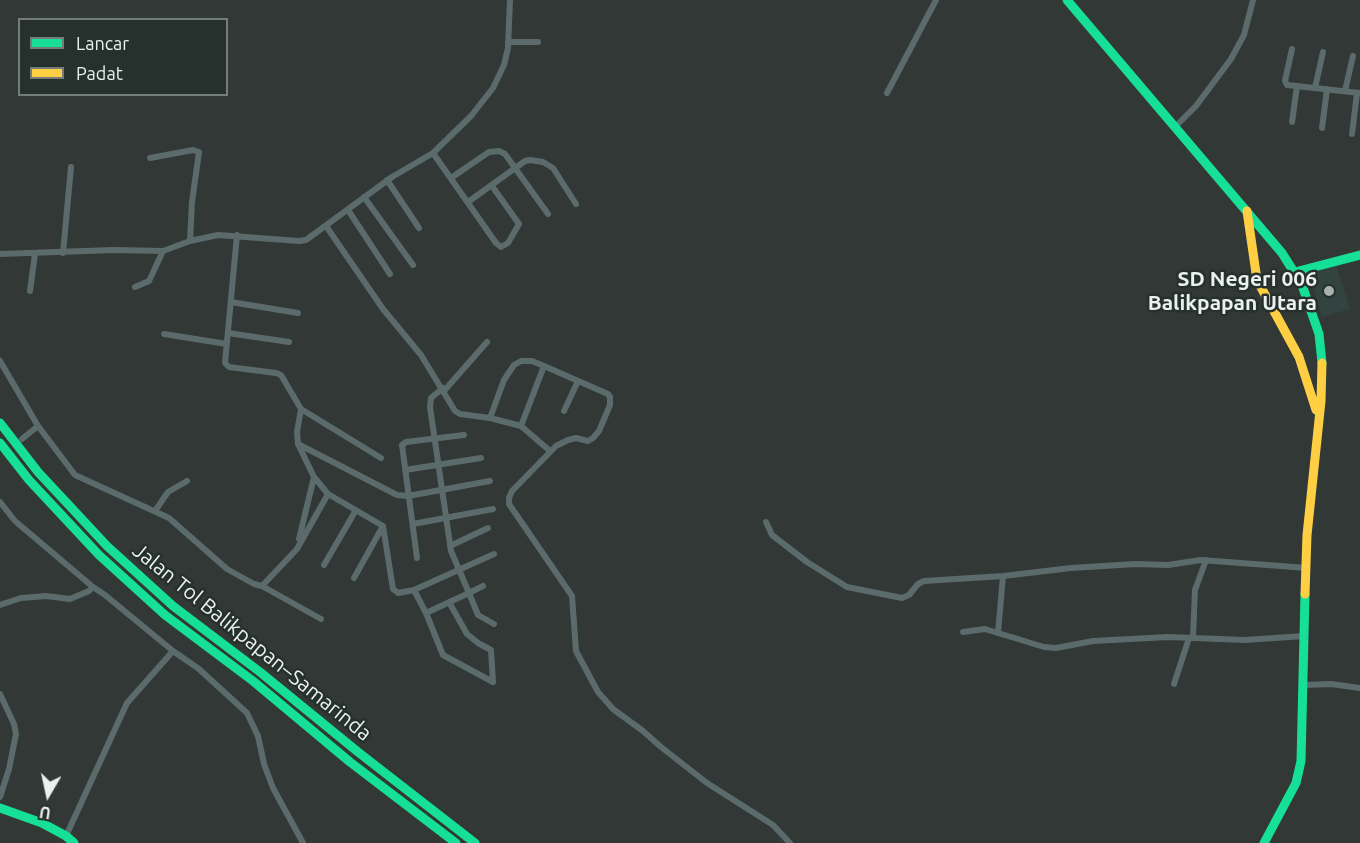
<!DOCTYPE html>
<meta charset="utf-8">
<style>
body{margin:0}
#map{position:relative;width:1360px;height:843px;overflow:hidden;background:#323836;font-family:Ubuntu,sans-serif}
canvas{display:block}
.legend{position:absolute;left:18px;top:18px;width:210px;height:78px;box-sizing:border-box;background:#26302d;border:2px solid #757d7b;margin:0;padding:8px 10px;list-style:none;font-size:18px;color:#ebf1ef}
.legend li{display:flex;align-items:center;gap:12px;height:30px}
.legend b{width:30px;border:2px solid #757d7b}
.north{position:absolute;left:18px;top:765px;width:60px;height:60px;-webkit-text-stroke:4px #26302d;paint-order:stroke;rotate:189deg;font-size:16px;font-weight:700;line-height:24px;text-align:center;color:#ebf1ef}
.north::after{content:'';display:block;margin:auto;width:21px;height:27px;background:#ebf1ef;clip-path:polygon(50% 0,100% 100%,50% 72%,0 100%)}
</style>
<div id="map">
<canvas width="1360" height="843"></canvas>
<ul class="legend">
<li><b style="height:8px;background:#16e098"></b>Lancar</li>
<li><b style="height:8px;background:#ffcf43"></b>Padat</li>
</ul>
<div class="north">U</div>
</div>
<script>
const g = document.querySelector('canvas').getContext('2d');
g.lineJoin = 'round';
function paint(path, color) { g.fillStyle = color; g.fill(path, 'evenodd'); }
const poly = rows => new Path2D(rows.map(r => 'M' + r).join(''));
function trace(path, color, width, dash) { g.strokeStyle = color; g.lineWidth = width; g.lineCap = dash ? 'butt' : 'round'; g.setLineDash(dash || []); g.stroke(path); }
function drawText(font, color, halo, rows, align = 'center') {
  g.font = font + ' Ubuntu,sans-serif'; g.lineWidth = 5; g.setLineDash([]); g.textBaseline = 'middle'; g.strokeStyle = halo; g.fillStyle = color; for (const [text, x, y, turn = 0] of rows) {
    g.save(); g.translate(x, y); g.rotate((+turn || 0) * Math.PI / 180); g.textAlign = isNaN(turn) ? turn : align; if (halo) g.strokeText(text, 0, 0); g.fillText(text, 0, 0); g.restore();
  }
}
const built = poly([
 [1336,265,1350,309,1322,317,1309,274]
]);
const street = poly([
 [508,42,538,42],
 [1292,49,1285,81,1287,85,1360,93],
 [1315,88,1323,52],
 [1345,91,1353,56],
 [887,93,936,0],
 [1292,122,1297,86],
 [1175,127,1196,106,1231,59,1244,35,1253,0],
 [1322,128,1327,89],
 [1352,134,1357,93],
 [433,153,496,243,501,247,508,243,519,224,492,186],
 [150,158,193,150,199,152,192,202,190,241],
 [451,178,489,152,499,151,505,154,548,214],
 [387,180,419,228],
 [364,197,413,265],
 [468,202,525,161,530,160,543,162,553,168,576,204],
 [348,210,390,274],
 [326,226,383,309,421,355,455,411,460,414,490,418,521,426,550,451],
 [237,235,225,363,229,367,276,373,281,375,301,409,297,432,298,444,314,477,328,494,383,526,393,589,398,593,414,590],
 [63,253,71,167],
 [0,254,114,250,163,251,190,241,218,235,299,241,306,240,392,177,433,153,471,116,493,88,504,65,508,48,510,0],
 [135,287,149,281,163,251],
 [30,291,35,254],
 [231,302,298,313],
 [228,333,289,342],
 [164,334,227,344],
 [0,361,38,426,75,475,169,518,227,569,254,584,262,586,297,549,328,494],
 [443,388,431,398,430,407,451,551,469,593,426,613,443,655,493,682],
 [444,391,487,342],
 [301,409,381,458],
 [564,411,578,381],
 [490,418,504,380,514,365,521,361,532,361,544,366,608,394,610,397,610,405,599,431,593,438,588,441,576,438,568,440,556,446,512,491,509,498,509,504,572,596,576,651,598,692,613,709,643,731,661,747,707,783,773,825,790,843],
 [521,426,544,366],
 [22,439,38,426],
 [298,444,397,495,408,496,490,481],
 [405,470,481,458],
 [0,502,15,521,93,587],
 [155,511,168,492,187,481],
 [766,522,772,535,807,562,847,587,902,598,909,595,918,584,924,581,1003,576,1071,568,1136,564,1168,565,1201,560,1307,568],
 [413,524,493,509],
 [299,539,314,477],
 [450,546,488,528],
 [417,558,402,445,406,442,464,435],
 [324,565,356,510],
 [354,578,383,526],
 [262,586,321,619],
 [483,586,469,593,478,615,494,624],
 [449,602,467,634,478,643,491,650,493,682],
 [0,605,21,598,34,597,46,596,70,599,89,591,93,587,105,595,173,651,199,669,247,713,258,736,264,764,273,788,303,843],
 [426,613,414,590,494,554],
 [963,632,985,629,1044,647,1056,648,1093,641,1168,637,1245,640,1304,636],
 [998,633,1003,576],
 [1193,638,1195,590,1206,560],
 [1174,684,1189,638],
 [1304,685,1331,684,1360,688],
 [0,694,14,724,16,734,9,769,0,797],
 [66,836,127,703,173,651]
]);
const fast = poly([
 [1067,0,1282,253,1302,285,1319,334,1322,363],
 [1295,272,1360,255],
 [0,423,38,472,107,546,173,606,260,672,358,752,475,843],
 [0,443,29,480,99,555,165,615,253,681,350,762,456,843],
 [0,808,42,823,66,836,74,843],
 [1264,843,1296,783,1301,761,1305,594]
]);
const slow = poly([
 [1247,211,1257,280,1299,357,1316,410],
 [1305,594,1307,535,1321,401,1322,363]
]);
const markers = [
 [1329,291,6,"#aab0ae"]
];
const poiNames = [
 ["SD Negeri 006",1317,279],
 ["Balikpapan Utara",1317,303]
];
const streetNames = [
 ["Jalan Tol Balikpapan–Samarinda",252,642,39]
];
paint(built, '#33433f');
trace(street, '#5b6b6c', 6);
trace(fast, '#16e098', 9);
trace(slow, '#ffcf43', 9);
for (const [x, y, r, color] of markers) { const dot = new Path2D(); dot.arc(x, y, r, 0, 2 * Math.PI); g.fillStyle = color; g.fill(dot); trace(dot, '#26302d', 2); }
drawText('bold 21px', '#ebf1ef', '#26302d', poiNames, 'right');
drawText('21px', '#ebf1ef', '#26302d', streetNames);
</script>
